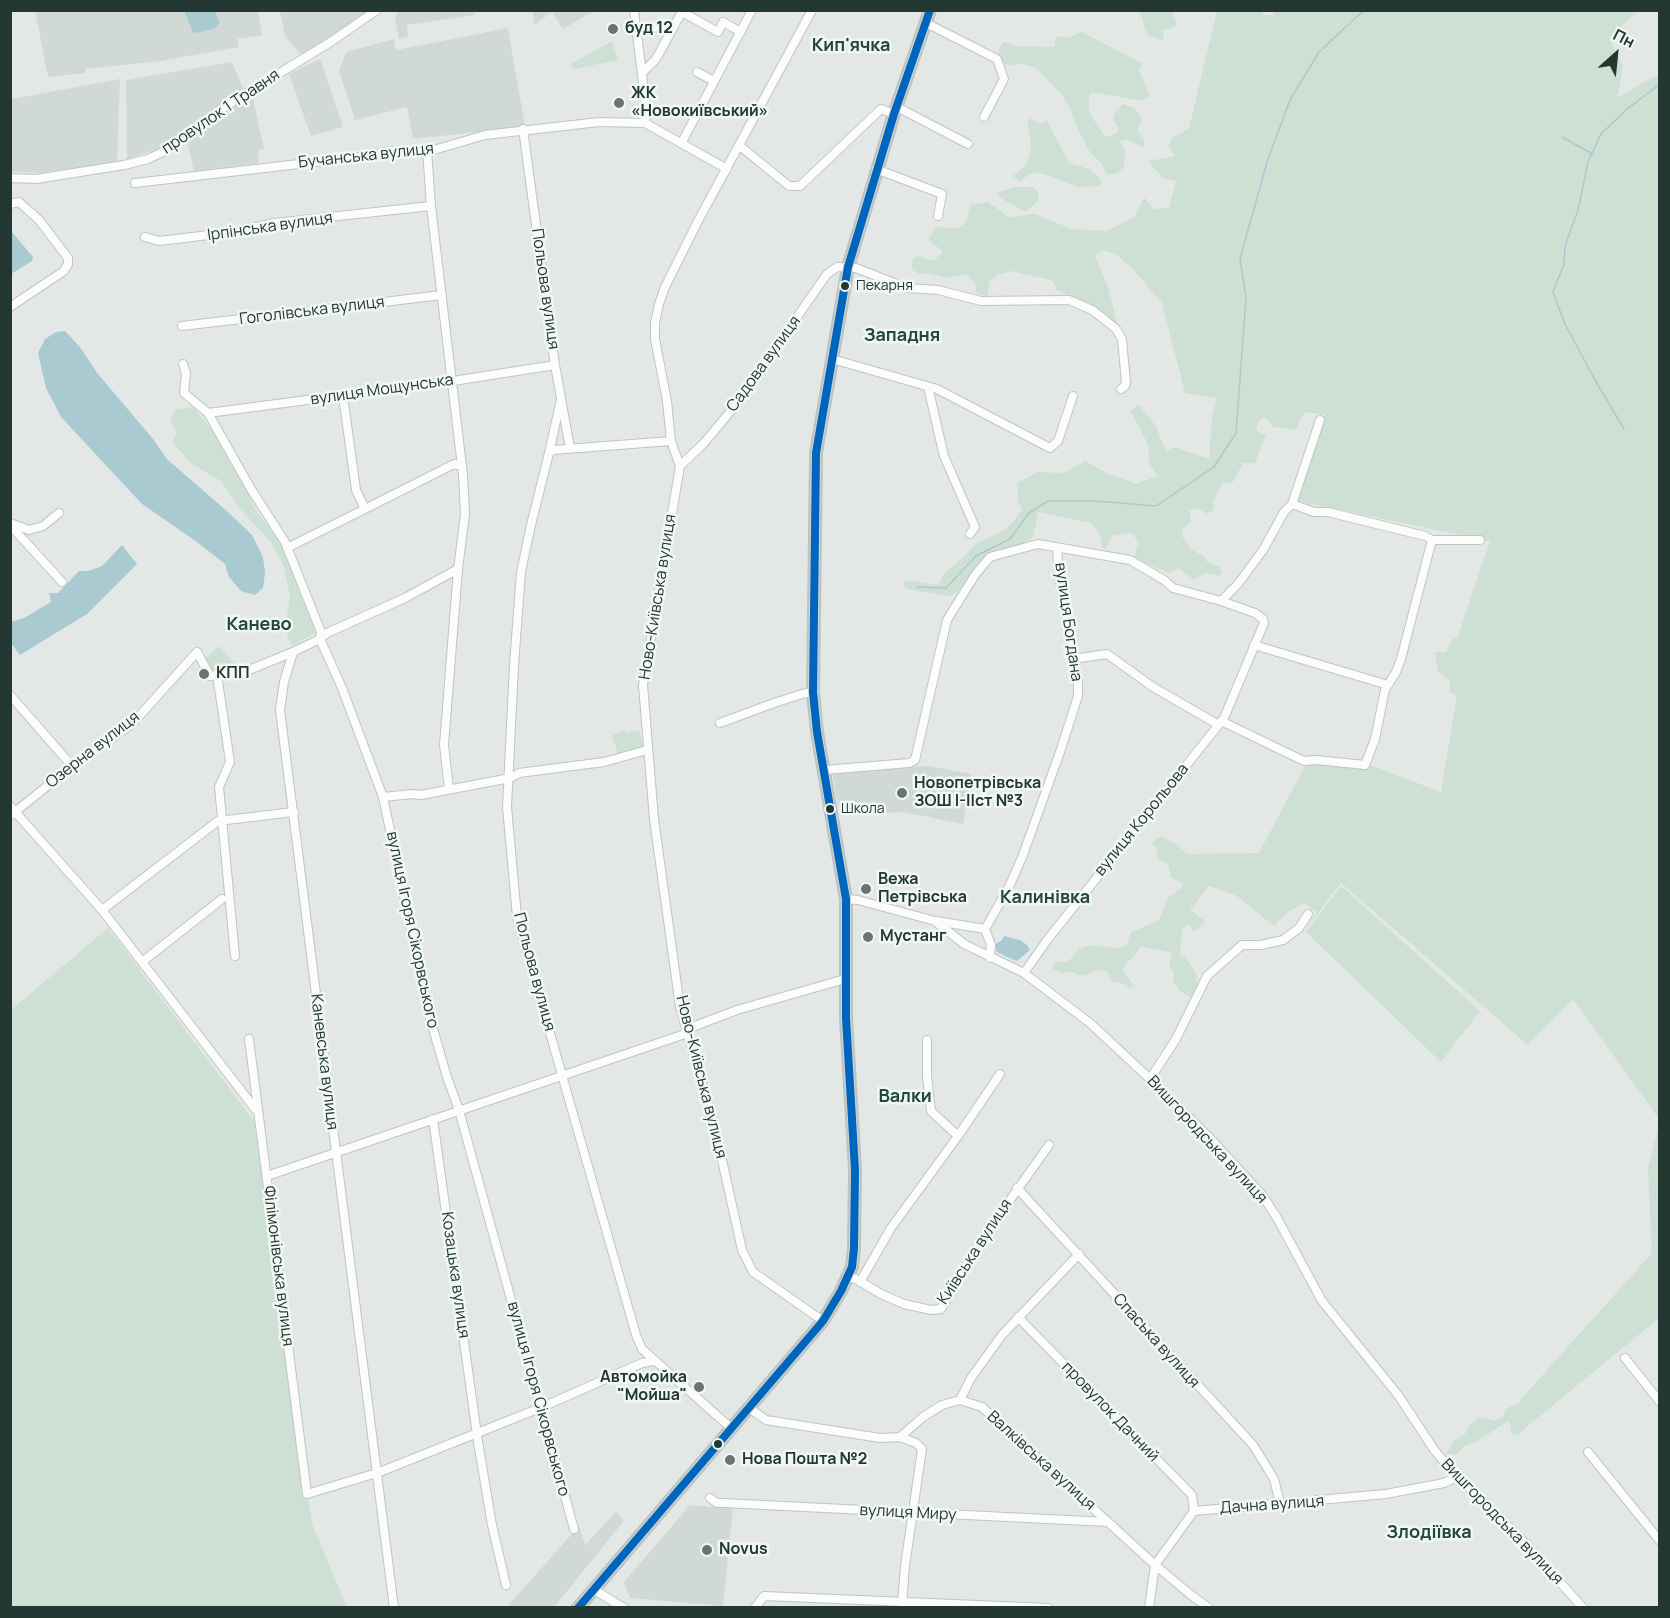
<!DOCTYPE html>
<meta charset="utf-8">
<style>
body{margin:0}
#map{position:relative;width:1670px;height:1618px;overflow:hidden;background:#e3e8e6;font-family:Manrope,sans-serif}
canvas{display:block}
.frame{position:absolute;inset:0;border:12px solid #243833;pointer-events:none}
.north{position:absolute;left:1586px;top:24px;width:60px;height:60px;-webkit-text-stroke:4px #f1f7f4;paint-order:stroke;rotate:27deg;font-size:16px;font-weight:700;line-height:24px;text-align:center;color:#243833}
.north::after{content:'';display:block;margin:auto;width:21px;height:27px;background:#243833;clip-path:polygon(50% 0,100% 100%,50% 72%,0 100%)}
</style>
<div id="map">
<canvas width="1670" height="1618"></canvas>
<div class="frame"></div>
<div class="north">Пн</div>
</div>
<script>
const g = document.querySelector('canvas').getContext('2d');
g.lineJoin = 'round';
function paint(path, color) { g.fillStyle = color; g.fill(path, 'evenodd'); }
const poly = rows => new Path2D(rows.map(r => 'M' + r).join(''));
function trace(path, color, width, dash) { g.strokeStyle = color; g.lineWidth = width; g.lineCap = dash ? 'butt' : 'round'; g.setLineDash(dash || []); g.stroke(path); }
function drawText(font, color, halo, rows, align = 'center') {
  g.font = font + ' Manrope,sans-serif'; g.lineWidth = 5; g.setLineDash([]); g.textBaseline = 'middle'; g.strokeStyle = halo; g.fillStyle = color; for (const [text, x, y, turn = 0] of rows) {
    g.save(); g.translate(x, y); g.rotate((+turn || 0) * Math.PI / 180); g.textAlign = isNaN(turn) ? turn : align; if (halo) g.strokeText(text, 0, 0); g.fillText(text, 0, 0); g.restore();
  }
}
const built = poly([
 [35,11,258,11,262,35,237,39,239,47,161,61,85,69,85,73,48,77],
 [280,11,370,11,302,55,285,37],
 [398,11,473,11,475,15,407,25,408,37,399,39,395,19],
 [533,11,533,10,594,11,563,29,552,12,534,25],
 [508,28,525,127,413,139,407,107,355,120,339,71,346,52,394,39,396,50],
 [320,59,343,127,311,136,289,74],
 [232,62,244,91,162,148,127,159,126,80],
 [120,79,117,162,39,173,11,171,11,99],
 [253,99,264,149,258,151,259,163,194,171,187,140,227,109],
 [928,766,971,774,963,824,903,812,840,816,832,772],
 [690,1505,733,1509,723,1606,630,1598,624,1582],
 [616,1512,624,1521,554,1607,506,1608,579,1526,585,1545]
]);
const green = poly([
 [1274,10,1638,11,1612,35,1610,41,1623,65,1618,97,1660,73,1659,1119,1573,999,1528,1045,1341,883,1305,930,1317,912,1304,903,1289,911,1274,926,1237,896,1209,886,1190,910,1205,921,1198,929,1193,932,1188,924,1182,930,1180,955,1184,956,1197,975,1197,986,1191,998,1181,992,1174,983,1173,972,1169,965,1172,953,1141,946,1134,957,1125,964,1123,971,1133,984,1131,989,1125,984,1113,982,1107,971,1097,970,1083,976,1072,972,1062,973,1053,969,1055,961,1068,962,1079,949,1091,945,1114,948,1127,946,1130,933,1159,920,1169,897,1181,888,1183,884,1171,877,1168,864,1161,861,1156,855,1158,849,1152,843,1157,838,1163,837,1176,844,1187,854,1259,853,1306,764,1367,764,1441,792,1457,696,1449,692,1450,681,1438,672,1435,652,1446,652,1451,641,1458,636,1490,541,1297,501,1325,415,1305,412,1295,430,1273,427,1265,417,1261,419,1256,427,1258,432,1266,435,1255,463,1243,463,1233,482,1222,483,1213,502,1214,509,1208,514,1197,508,1189,510,1191,521,1183,529,1182,536,1191,549,1205,557,1207,562,1219,566,1222,571,1220,576,1205,573,1194,580,1179,568,1169,573,1134,558,1139,542,1131,533,1113,535,1105,550,1102,547,1100,534,1091,523,1038,512,1033,537,1021,545,985,557,959,590,950,596,906,589,903,584,906,580,938,585,945,572,966,555,975,544,1006,530,1022,510,1018,501,1017,483,1038,472,1064,473,1085,461,1109,474,1136,484,1158,476,1149,463,1148,444,1131,412,1138,404,1156,426,1166,452,1174,447,1209,459,1212,417,1217,398,1185,393,1162,303,1131,267,1114,253,1102,250,1095,256,1108,287,1118,326,1093,307,1057,290,1054,282,1046,279,1012,271,999,274,989,282,988,297,977,293,975,283,967,274,947,278,926,273,919,274,911,267,913,259,918,256,934,261,943,251,928,240,937,227,958,228,966,222,970,205,988,202,1009,217,1035,214,1072,229,1107,231,1135,217,1144,197,1153,209,1169,208,1176,180,1164,179,1148,161,1175,156,1169,147,1171,139,1189,128,1217,11,1262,11,1263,15,1274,15],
 [1137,11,1172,11,1177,26,1163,30,1164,41,1147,35,1141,14],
 [1082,32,1142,63,1139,70,1150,96,1141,101,1093,92,1089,95,1089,112,1103,134,1108,137,1118,132,1119,128,1113,120,1115,112,1123,104,1135,108,1142,120,1137,131,1145,140,1143,148,1127,139,1119,141,1125,150,1124,167,1116,174,1106,174,1102,164,1090,152,1079,132,1070,108,1061,94,1036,68,1022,64,1007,65,999,59,999,49,1003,42,1017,46,1054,47,1056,36,1067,38],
 [612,41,618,60,574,69,571,64],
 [1031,118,1040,124,1047,121,1069,163,1092,170,1102,182,1099,186,1077,187,1054,177,1034,172,1019,181,1013,176,1026,165,1031,150,1028,121],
 [1017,187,1033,187,1039,194,1038,201,1025,212,999,197,998,192],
 [193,407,216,435,228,460,248,491,254,508,280,542,316,633,292,646,285,630,290,596,284,567,271,542,240,509,221,481,192,464,172,442,177,434,170,419,176,410],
 [219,646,238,667,212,672,206,658],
 [625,730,628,737,627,733,639,730,644,749,618,756,612,734],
 [1341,886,1480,1011,1441,1062,1306,932],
 [108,928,254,1121,312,1524,347,1607,11,1608,11,1010],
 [1659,1125,1659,1318,1517,1435,1511,1434,1511,1427,1508,1421,1476,1442,1465,1446,1457,1454,1446,1454,1454,1441,1465,1434,1470,1425,1478,1417,1495,1421,1504,1415,1505,1409,1520,1403,1522,1398,1652,1253,1648,1168]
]);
const water = poly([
 [184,11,214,11,220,22,216,28,197,33,193,32],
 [11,231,33,257,32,261,11,274],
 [65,331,80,347,98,374,153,439,167,459,229,513,252,535,263,557,265,573,263,588,255,595,241,591,229,577,225,564,197,542,142,504,61,417,46,388,38,353,45,339,56,332],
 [122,545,137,564,87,614,20,655,11,643,11,622,24,618,51,602,49,593,58,593,79,571,88,571,102,566],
 [1004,936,1020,940,1027,945,1030,950,1017,961,1007,957,997,952,996,949,996,944,1002,940]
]);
const stream = poly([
 [1562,137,1591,153],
 [1624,429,1595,380,1564,322,1553,292,1564,264,1565,246,1578,210,1588,162,1601,134,1627,109,1660,84],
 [917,587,946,588,976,556,1010,539,1029,513,1048,501,1096,501,1156,506,1214,467,1236,433,1246,298,1240,259,1267,162,1290,100,1319,52,1364,10]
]);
const minor = poly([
 [634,10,646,107,645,123],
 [812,10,698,221,665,287,659,304,655,323,655,339,667,401,671,441,680,466,643,685,654,819,680,1007,716,1133,742,1250,753,1272,823,1321],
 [926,23,997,59,1004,79,984,117],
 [674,26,682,12,718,32,723,22,741,32],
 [638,29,674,26,656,59,643,72],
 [697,72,714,81],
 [897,107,968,144],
 [523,129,555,365,570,448],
 [682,142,752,10],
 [740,146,789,186,800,186,881,109,894,114],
 [876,169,942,194,938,216],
 [10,178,36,179,124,165,148,159,165,151,227,105,329,43,377,10],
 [135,183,368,156,383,152,437,149,485,135,599,122,645,123,727,169],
 [10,204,19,202,39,220,68,258,68,264,64,271,10,307],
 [145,237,159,241,234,232,274,223,431,206],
 [182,326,442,295],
 [832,359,937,389,1050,448,1058,441,1073,396],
 [183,364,186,373,184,393,208,413,251,489,285,542,321,632,320,639,342,688,383,797,429,1015,447,1077,459,1110,574,1529],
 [928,387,944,456,975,527,970,534],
 [343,396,356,490,365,509,454,464,462,466],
 [208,413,453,381,555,365],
 [671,441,553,450,549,453,531,525,521,572,514,665,507,807,517,917,636,1335,642,1349,731,1428],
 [549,453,561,399],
 [680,466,704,443,735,406,827,274,837,267,856,268,907,288,938,290,981,301,1069,300,1092,310,1105,320,1116,329,1122,339,1126,383,1125,386,1121,389],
 [1292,504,1314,512,1328,512,1425,536,1432,540],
 [10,523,29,530,43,526,59,513],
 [10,525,62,582],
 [287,548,365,509],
 [1221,601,1238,584,1263,550,1284,512,1292,504,1320,420],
 [1254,645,1388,685],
 [293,652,284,682,280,710,394,1608],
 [1073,659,1107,654,1153,687,1217,724,1223,722,1304,761,1316,760,1365,765,1375,739,1385,690,1396,672,1401,659,1432,540,1480,540],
 [217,675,230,762,219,787,235,956],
 [10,695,72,766],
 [720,723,774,703,802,694,813,692],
 [825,770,909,763,915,760,947,620,975,575,990,557,1038,544,1130,560,1164,580,1173,588,1221,601,1255,613,1263,619,1264,623,1224,718,1048,939,1024,973],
 [449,789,444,745,458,569],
 [383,797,412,794,421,795,510,778,519,773,604,762,647,750],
 [10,806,102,910,256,1110],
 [10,816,72,766,132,724,197,652,210,676,249,670,293,652,320,639,327,633,405,598,458,569,465,514,463,475,431,206,427,150],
 [846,899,858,900,935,921,964,944,1024,973,1090,1023,1150,1079,1208,1136,1263,1196,1277,1218,1322,1301,1398,1395,1435,1451,1457,1477,1474,1492,1526,1544,1583,1608],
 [102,910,218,821,294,812],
 [936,921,985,929],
 [985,929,1009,887,1023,855,1060,752,1078,696,1078,681,1059,576,1057,548],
 [985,929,991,945,990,958],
 [142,962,222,899],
 [249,1039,307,1494,377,1473,540,1408,642,1363,654,1361],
 [927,1040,927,1076,931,1111,958,1136],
 [1150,1079,1176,1039,1207,976,1242,945,1261,945,1283,940,1299,928,1308,914],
 [433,1119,478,1442,492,1525,506,1585],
 [267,1176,682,1035,695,1026,737,1010,845,979],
 [1017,1188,1253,1445,1274,1479,1280,1503],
 [848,1277,856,1279,881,1294,904,1304,931,1310,941,1309,978,1245,1049,1145],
 [860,1282,891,1228,958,1136,1000,1074],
 [1018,1317,1192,1495,1194,1511],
 [1625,1358,1660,1402],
 [960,1400,971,1378,1002,1335,1079,1254],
 [749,1408,766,1420,880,1438,900,1437,923,1417,942,1405,960,1400,982,1407,1155,1565,1191,1595,1209,1608],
 [900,1437,916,1443,922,1449,905,1566,902,1603],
 [1588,1452,1660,1541],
 [710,1498,717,1503,723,1503,1108,1522],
 [593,1589,624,1608],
 [755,1608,764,1596,1048,1608],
 [1149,1608,1155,1565,1194,1511,1386,1494,1444,1483,1457,1477]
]);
const major = poly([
 [578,1608,823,1321,841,1291,852,1267,854,1248,855,1170,846,1018,846,899,817,732,813,692,816,453,848,267,894,114,930,10]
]);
const bus1 = poly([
 [578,1608,823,1321,841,1291,852,1267,854,1248,855,1170,846,1018,846,899,817,732,813,692,816,453,848,267,894,114,930,10]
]);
const markers = [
 [613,29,6,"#677672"],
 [619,103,6,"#677672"],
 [845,286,5,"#243833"],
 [204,674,6,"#677672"],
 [902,793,6,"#677672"],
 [830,809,5,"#243833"],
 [866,889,6,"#677672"],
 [868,937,6,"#677672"],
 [699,1387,6,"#677672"],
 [718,1444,5,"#243833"],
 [730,1460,6,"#677672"],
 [707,1550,6,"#677672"]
];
const busNames = [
 ["Пекарня",856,286],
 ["Школа",841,809]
];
const poiNames = [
 ["буд 12",625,29],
 ["ЖК",631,94],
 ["«Новокиївський»",631,112],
 ["КПП",216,674],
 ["Новопетрівська",914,784],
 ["ЗОШ I-IIст №3",914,802],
 ["Вежа",878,880],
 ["Петрівська",878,898],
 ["Мустанг",880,937],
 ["Автомойка",687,1378,"right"],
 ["\"Мойша\"",687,1396,"right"],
 ["Нова Пошта №2",742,1460],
 ["Novus",719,1550]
];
const streetNames = [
 ["провулок 1 Травня",221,112,-34],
 ["Бучанська вулиця",366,156,-6],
 ["Ірпінська вулиця",270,227,-8],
 ["Польова вулиця",545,289,82],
 ["Гоголівська вулиця",312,311,-7],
 ["Садова вулиця",764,364,-54],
 ["вулиця Мощунська",382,390,-8],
 ["Ново-Київська вулиця",658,597,-81],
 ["вулиця Богдана",1068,622,82],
 ["Озерна вулиця",93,750,-38],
 ["вулиця Корольова",1142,820,-51],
 ["вулиця Ігоря Сікорвського",412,930,78],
 ["Польова вулиця",534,972,75],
 ["Каневська вулиця",324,1062,83],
 ["Ново-Київська вулиця",701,1077,76],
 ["Вишгородська вулиця",1207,1140,47],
 ["Київська вулиця",975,1252,-57],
 ["Філімонівська вулиця",278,1266,83],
 ["Козацька вулиця",455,1275,82],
 ["Спаська вулиця",1156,1341,48],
 ["вулиця Ігоря Сікорвського",538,1399,75],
 ["провулок Дачний",1110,1412,46],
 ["Валківська вулиця",1041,1461,42],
 ["Дачна вулиця",1272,1505,-4],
 ["вулиця Миру",908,1513,3],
 ["Вишгородська вулиця",1502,1522,46]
];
const neighbourhoodNames = [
 ["Кип'ячка",851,46],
 ["Западня",902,336],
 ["Канево",259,625],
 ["Калинівка",1045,898],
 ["Валки",905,1097],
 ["Злодіївка",1429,1533]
];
paint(built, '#d1d9d6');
paint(green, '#cedfd4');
paint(water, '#a9cad1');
trace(stream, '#a9cad1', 1.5);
trace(minor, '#c0c5c3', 10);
trace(major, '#bcc4c2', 14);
trace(minor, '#fbfcfb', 8);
trace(major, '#ced4d2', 10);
trace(bus1, '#0065bd', 8);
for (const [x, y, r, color] of markers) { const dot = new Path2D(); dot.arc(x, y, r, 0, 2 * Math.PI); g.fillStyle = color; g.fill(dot); trace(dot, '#f1f7f4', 2); }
drawText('14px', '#243833', '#f1f7f4', busNames, 'left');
drawText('bold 16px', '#243833', '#f1f7f4', poiNames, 'left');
drawText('16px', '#243833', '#f1f7f4', streetNames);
drawText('bold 18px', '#224740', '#f1f7f4', neighbourhoodNames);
</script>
